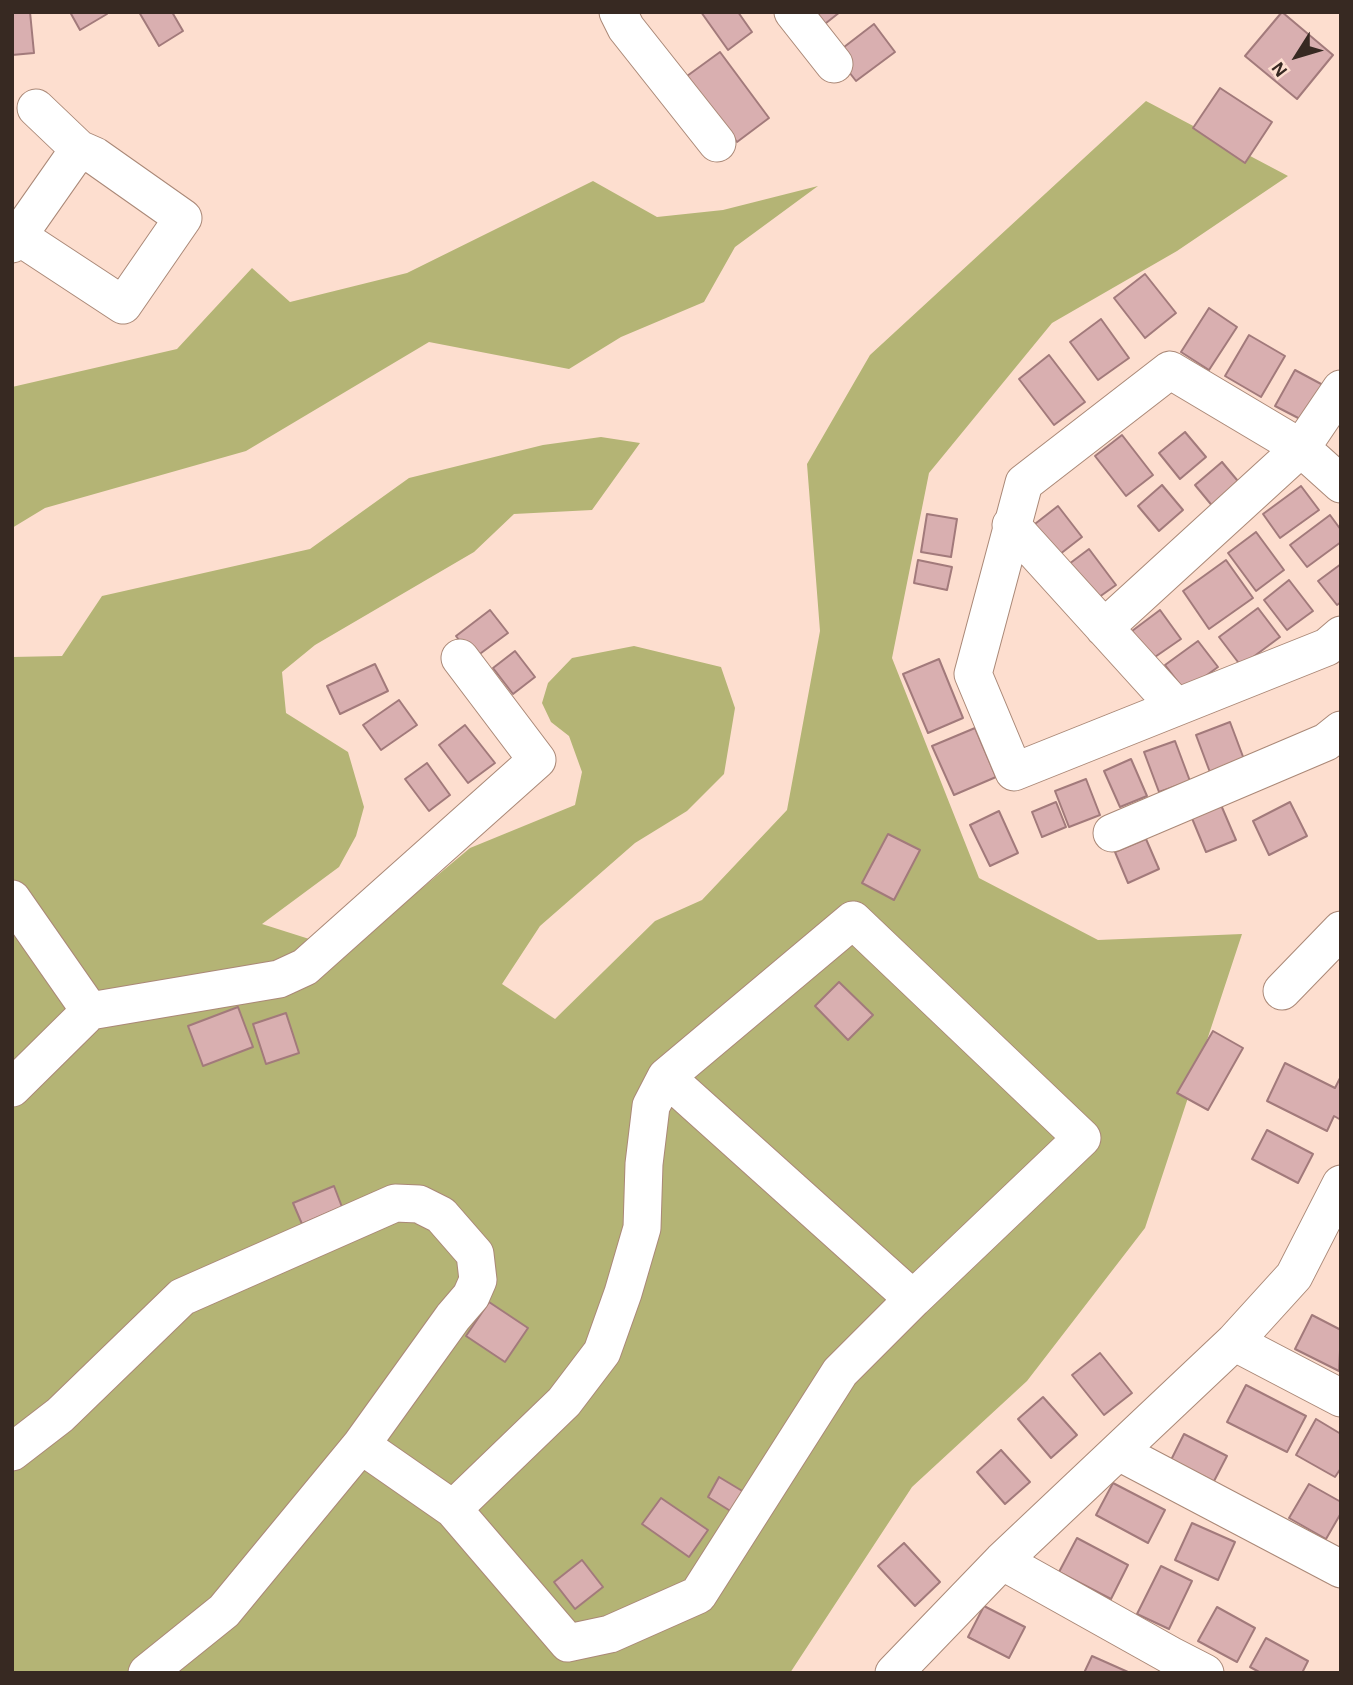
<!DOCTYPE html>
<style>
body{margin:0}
#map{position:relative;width:1353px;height:1685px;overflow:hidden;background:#fddecf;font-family:"Alegreya Sans",sans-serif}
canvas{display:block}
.frame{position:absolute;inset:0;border:14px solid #372922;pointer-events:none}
.north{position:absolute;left:1262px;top:21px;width:70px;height:70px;-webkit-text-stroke:5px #fddecf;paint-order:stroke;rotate:233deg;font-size:19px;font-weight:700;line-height:28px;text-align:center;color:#372922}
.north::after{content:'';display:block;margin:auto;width:24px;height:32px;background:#372922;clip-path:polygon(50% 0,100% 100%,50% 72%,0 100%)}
</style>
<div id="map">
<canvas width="1353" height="1685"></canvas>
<div class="frame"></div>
<div class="north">N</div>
</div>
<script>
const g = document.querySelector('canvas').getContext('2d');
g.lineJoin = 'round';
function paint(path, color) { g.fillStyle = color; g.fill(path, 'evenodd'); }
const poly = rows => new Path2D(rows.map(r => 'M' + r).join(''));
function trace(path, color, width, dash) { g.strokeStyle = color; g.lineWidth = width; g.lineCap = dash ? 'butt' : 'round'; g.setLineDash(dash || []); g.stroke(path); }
const forest = poly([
 [1146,101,1288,176,1177,251,1052,323,929,473,892,658,979,878,1098,940,1242,934,1145,1228,1027,1381,912,1487,790,1673,12,1673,12,657,62,656,102,596,310,549,409,478,543,445,601,437,640,443,592,510,514,514,474,552,315,645,282,672,286,713,348,752,364,807,356,836,339,867,262,924,347,951,470,848,575,805,582,772,569,736,551,722,542,703,548,683,572,658,634,646,721,667,735,708,724,774,687,811,635,843,540,926,502,984,555,1019,655,921,702,900,787,810,820,631,807,464,870,355],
 [593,181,657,217,723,210,818,186,735,247,704,302,621,337,569,369,429,342,246,451,45,508,12,528,12,387,177,349,252,268,290,302,407,273]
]);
const building = poly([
 [12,12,30,12,34,53,12,55,12,12],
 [70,12,106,12,107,14,80,30,70,12],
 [139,12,172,12,183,31,159,46,139,12],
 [701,12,738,12,752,32,728,50,701,12],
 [809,12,840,12,821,27,809,12],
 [1282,12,1333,55,1297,99,1245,56,1282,12],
 [874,24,895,52,856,81,835,54,874,24],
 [720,52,769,118,737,142,687,76,720,52],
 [1220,88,1272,122,1245,163,1193,128,1220,88],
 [1145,274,1176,313,1145,338,1114,298,1145,274],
 [1209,308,1237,327,1209,370,1181,352,1209,308],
 [1101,319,1129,358,1098,380,1070,342,1101,319],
 [1249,335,1285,356,1261,397,1225,376,1249,335],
 [1049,355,1085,402,1054,425,1019,379,1049,355],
 [1295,370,1323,385,1304,421,1275,406,1295,370],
 [1185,432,1206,457,1180,479,1159,453,1185,432],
 [1122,435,1153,475,1126,496,1095,456,1122,435],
 [1222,462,1242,486,1214,508,1195,485,1222,462],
 [1162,485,1183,510,1159,531,1138,506,1162,485],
 [1301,486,1319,510,1280,538,1263,514,1301,486],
 [1058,506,1082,537,1055,558,1031,527,1058,506],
 [927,514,957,519,951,557,921,552,927,514],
 [1330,515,1341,530,1341,542,1307,567,1290,545,1330,515],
 [1256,532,1284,570,1256,591,1228,553,1256,532],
 [1089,549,1116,585,1095,600,1069,564,1089,549],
 [918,560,952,567,947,590,914,583,918,560],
 [1226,560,1253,598,1209,629,1183,591,1226,560],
 [1341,564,1341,602,1337,605,1318,581,1341,564],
 [1289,580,1313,611,1287,630,1264,600,1289,580],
 [1258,608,1280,637,1241,666,1219,637,1258,608],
 [490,610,508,633,473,659,456,636,490,610],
 [1160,610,1181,639,1152,659,1132,631,1160,610],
 [1198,641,1218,667,1185,691,1165,665,1198,641],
 [515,651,535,677,513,694,493,668,515,651],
 [939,659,963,718,928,733,903,674,939,659],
 [375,664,388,691,340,714,327,686,375,664],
 [399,700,417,725,381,750,363,725,399,700],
 [1230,722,1245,762,1211,775,1196,735,1230,722],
 [465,725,495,763,468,783,439,745,465,725],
 [975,728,996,777,954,795,932,746,975,728],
 [1175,741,1190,781,1159,792,1144,752,1175,741],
 [1131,759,1147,796,1120,807,1104,771,1131,759],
 [427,763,450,795,429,811,405,779,427,763],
 [1086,779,1100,815,1069,827,1055,791,1086,779],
 [1056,802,1066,827,1042,837,1032,812,1056,802],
 [1290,802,1307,836,1269,855,1253,821,1290,802],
 [1221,805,1236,840,1206,852,1191,816,1221,805],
 [999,811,1018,853,990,866,970,825,999,811],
 [888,834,920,850,894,900,862,883,888,834],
 [1146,839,1159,869,1128,883,1115,852,1146,839],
 [839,982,873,1015,848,1040,815,1006,839,982],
 [238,1007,253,1047,203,1066,188,1026,238,1007],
 [286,1013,299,1053,266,1064,253,1024,286,1013],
 [1213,1031,1243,1048,1208,1110,1177,1093,1213,1031],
 [1285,1063,1335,1088,1341,1076,1341,1120,1334,1116,1327,1131,1267,1101,1285,1063],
 [1267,1130,1313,1154,1298,1183,1252,1159,1267,1130],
 [334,1186,342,1207,302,1224,293,1203,334,1186],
 [489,1302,528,1328,505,1362,466,1336,489,1302],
 [1312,1315,1341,1330,1339,1371,1295,1349,1312,1315],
 [1100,1353,1132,1393,1104,1415,1072,1375,1100,1353],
 [1246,1385,1306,1416,1287,1452,1227,1422,1246,1385],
 [1043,1397,1077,1435,1051,1458,1018,1419,1043,1397],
 [1316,1419,1341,1434,1341,1468,1335,1477,1296,1455,1316,1419],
 [1184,1434,1227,1456,1212,1485,1169,1464,1184,1434],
 [1001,1450,1030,1482,1005,1504,977,1472,1001,1450],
 [719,1477,744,1492,732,1512,708,1497,719,1477],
 [1113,1483,1165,1510,1148,1543,1096,1515,1113,1483],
 [1309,1484,1341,1502,1341,1513,1326,1539,1289,1518,1309,1484],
 [661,1498,708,1530,689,1557,642,1524,661,1498],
 [1192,1523,1235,1542,1218,1580,1175,1560,1192,1523],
 [1077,1538,1128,1565,1111,1599,1059,1572,1077,1538],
 [904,1543,940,1582,915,1606,878,1566,904,1543],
 [582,1560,603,1587,575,1609,554,1582,582,1560],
 [1161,1566,1192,1581,1169,1629,1137,1614,1161,1566],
 [984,1606,1025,1627,1009,1658,968,1637,984,1606],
 [1217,1607,1255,1628,1237,1662,1198,1641,1217,1607],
 [1266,1638,1308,1661,1302,1673,1261,1673,1250,1667,1266,1638],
 [1092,1656,1128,1672,1128,1673,1084,1673,1092,1656]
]);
const minor = poly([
 [618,12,626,28,717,143],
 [793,12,834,64],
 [36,108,79,149],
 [12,244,18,236,79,149,95,156,183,218,123,305,18,236],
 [1341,484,1301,448,1170,370,1024,483,973,674,1014,772,1327,647,1341,635],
 [1011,525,1176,707],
 [1104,628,1301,448,1341,389],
 [1112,833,1326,742,1341,730],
 [12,899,90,1011],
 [853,920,1082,1138,913,1299,840,1372,698,1595,610,1634,568,1643,453,1509,564,1402,602,1352,623,1293,642,1228,644,1164,651,1106,666,1077,853,920],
 [1282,991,1341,930],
 [666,1077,913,1299],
 [12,1088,90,1011,279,979,305,967,537,760,460,658],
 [1234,1342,1341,1398],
 [361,1445,453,1509],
 [12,1452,60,1415,182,1297,395,1203,419,1204,441,1215,475,1254,478,1280,471,1296,453,1317,361,1445,224,1611,147,1673],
 [1119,1452,1341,1569],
 [1002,1561,1170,1655,1205,1673],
 [894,1673,1002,1561,1234,1342,1294,1276,1341,1184]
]);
paint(forest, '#b4b475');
paint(building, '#d9afb0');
trace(building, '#a27a7b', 2);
trace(minor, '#a87', 39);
trace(minor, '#fff', 37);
</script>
